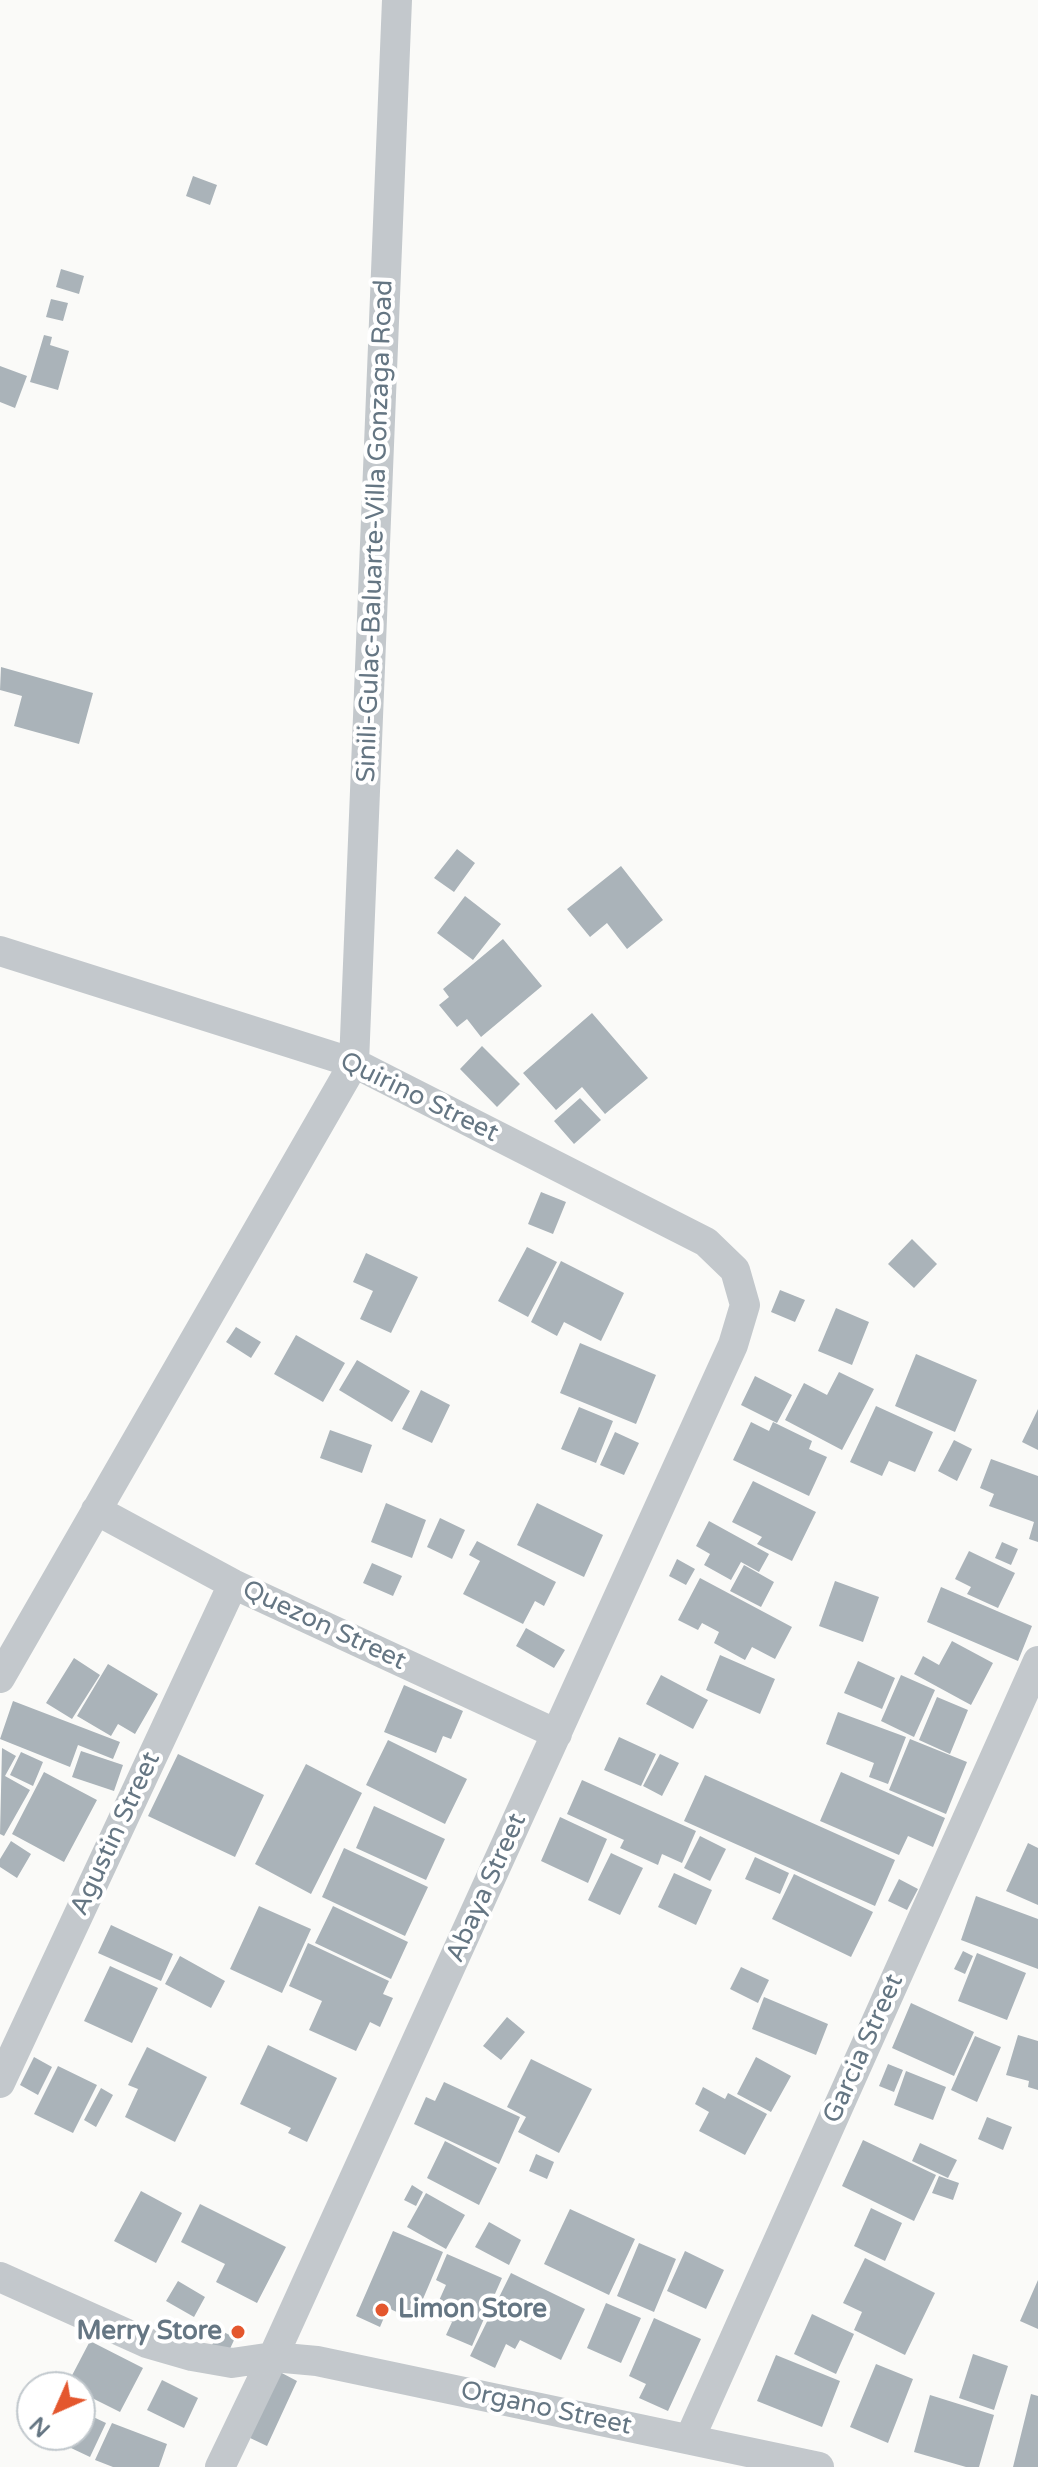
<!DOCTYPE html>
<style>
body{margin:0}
#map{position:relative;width:1038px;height:2467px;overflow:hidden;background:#fafaf8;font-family:"Varela Round",sans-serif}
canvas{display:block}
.north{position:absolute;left:16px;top:2371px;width:80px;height:80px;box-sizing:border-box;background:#fff;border:2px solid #c1c8cd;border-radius:50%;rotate:225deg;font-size:22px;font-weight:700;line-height:32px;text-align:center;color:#657683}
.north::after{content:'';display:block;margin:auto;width:28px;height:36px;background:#e4572e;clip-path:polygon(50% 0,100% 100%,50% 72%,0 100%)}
</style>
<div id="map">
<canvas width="1038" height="2467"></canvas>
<div class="north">N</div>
</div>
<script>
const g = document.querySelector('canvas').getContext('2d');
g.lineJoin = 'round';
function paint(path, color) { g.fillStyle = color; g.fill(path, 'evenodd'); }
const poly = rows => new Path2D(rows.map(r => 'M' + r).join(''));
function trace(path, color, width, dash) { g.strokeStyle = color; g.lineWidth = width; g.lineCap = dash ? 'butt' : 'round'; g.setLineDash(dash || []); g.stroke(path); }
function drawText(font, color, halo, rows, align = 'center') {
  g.font = font + ' "Varela Round",sans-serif'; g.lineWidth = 8; g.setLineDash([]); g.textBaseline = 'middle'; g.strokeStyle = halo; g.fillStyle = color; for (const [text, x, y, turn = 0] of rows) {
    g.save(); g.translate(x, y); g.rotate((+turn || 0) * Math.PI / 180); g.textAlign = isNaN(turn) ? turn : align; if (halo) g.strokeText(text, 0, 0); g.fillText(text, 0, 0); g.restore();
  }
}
const building = poly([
 [193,176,217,185,210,205,186,196],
 [61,269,84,276,79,294,56,287],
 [51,299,68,303,63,321,46,317],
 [44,335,52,337,50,345,69,351,58,390,30,382],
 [0,366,27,376,15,408,0,402],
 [1,667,93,693,79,744,14,726,22,696,0,690],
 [457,849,475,863,454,892,434,878],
 [621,866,663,920,627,949,607,923,590,937,567,909],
 [465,896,501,924,473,960,437,933],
 [503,939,542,986,481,1037,467,1019,457,1027,439,1005,449,997,443,989],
 [592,1013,648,1078,605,1114,582,1087,556,1110,523,1073],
 [482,1046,520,1084,497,1107,460,1069],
 [580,1098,601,1120,574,1144,554,1121],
 [541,1192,566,1202,553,1234,528,1224],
 [912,1239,937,1264,914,1288,888,1264],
 [527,1247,557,1262,528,1317,498,1301],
 [366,1253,418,1277,391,1333,360,1319,373,1291,353,1282],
 [561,1261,624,1293,601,1341,564,1322,557,1336,531,1322],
 [780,1290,805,1300,795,1322,771,1312],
 [836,1308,869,1322,852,1365,818,1351],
 [236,1327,261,1342,251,1358,226,1342],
 [296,1335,345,1363,323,1402,274,1374],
 [580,1343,656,1375,636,1424,560,1393],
 [916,1354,977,1380,955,1432,895,1406],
 [357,1360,410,1391,392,1422,339,1390],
 [839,1372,874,1389,842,1450,785,1420,804,1383,827,1395],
 [755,1376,792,1395,777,1423,741,1405],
 [421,1390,450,1405,432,1443,402,1429],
 [876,1406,933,1432,915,1472,889,1461,882,1476,850,1462],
 [579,1407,613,1421,596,1463,561,1449],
 [1038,1409,1038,1450,1022,1442],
 [751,1422,769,1431,773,1422,812,1441,809,1449,827,1457,809,1496,733,1460],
 [330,1430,372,1445,362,1473,320,1458],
 [615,1432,639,1443,624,1475,600,1465],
 [954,1440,972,1449,957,1481,938,1471],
 [991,1459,1038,1476,1038,1542,1029,1539,1034,1522,989,1506,994,1494,980,1488],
 [753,1481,816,1512,792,1561,757,1544,762,1537,732,1522],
 [386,1503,426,1520,412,1558,371,1542],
 [537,1503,603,1535,584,1577,517,1545],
 [440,1518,465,1530,452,1559,427,1547],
 [709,1521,769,1554,759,1572,741,1562,731,1580,704,1565,710,1554,696,1546],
 [477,1541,556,1582,544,1606,535,1601,523,1624,463,1594,480,1561,469,1555],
 [1002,1542,1018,1549,1011,1565,995,1558],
 [969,1551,1015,1573,998,1608,967,1594,971,1587,955,1579],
 [677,1559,695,1569,686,1585,669,1576],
 [372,1563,402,1576,393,1596,363,1583],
 [744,1565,774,1582,761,1607,730,1591],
 [700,1578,792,1627,775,1659,752,1647,745,1660,714,1643,719,1632,702,1623,698,1630,678,1620],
 [835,1581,879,1597,863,1642,819,1626],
 [941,1587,1032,1626,1018,1661,927,1622],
 [526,1628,565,1650,554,1668,516,1646],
 [952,1641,993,1663,971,1705,914,1674,923,1656,939,1665],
 [720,1655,775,1679,760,1714,706,1690],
 [74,1658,100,1675,72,1719,46,1703],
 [858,1661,895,1678,882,1709,844,1693],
 [108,1664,158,1694,135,1734,118,1724,111,1736,77,1716],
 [661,1675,708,1700,693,1729,646,1704],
 [901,1675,935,1690,914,1737,881,1721],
 [404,1685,463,1711,451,1739,443,1736,436,1753,384,1732],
 [937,1697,968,1710,950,1754,919,1740],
 [13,1701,120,1742,113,1759,78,1745,70,1767,0,1739],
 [838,1712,906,1737,888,1784,869,1777,874,1763,826,1744],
 [619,1737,656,1754,641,1786,604,1770],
 [910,1739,967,1762,946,1814,889,1790],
 [388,1740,467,1779,445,1824,366,1785],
 [2,1748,16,1756,5,1776,30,1790,4,1836,0,1834],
 [81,1751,123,1765,114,1791,72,1777],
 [21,1752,43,1762,33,1786,10,1775],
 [178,1754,264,1795,235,1857,148,1816],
 [660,1754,679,1763,662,1796,643,1786],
 [306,1764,362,1793,311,1894,255,1864],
 [44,1772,97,1800,64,1862,12,1834],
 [841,1772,945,1818,933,1847,908,1836,899,1855,820,1821],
 [705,1775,895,1860,875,1906,684,1821],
 [582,1780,696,1831,682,1863,662,1854,658,1865,620,1848,624,1840,567,1814],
 [374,1806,445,1839,426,1880,356,1848],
 [560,1817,607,1839,588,1883,541,1861],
 [700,1836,726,1849,710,1881,684,1868],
 [11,1841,31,1854,17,1878,0,1867,0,1859],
 [1028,1843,1038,1848,1038,1905,1006,1891],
 [344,1848,428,1887,405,1936,322,1897],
 [611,1853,643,1868,620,1915,588,1900],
 [755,1857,789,1873,780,1894,745,1879],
 [674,1873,712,1890,696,1925,658,1907],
 [794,1874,873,1912,851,1957,772,1919],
 [899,1879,918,1889,907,1910,888,1901],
 [976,1896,1038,1919,1038,1969,961,1940],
 [259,1906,311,1929,282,1993,230,1969],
 [333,1906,408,1942,391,1979,315,1943],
 [111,1925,173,1954,161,1981,98,1953],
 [308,1943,389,1981,383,1994,393,1998,380,2027,370,2022,356,2051,309,2030,322,2001,289,1986],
 [963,1951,973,1956,965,1974,954,1969],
 [977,1953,1026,1973,1007,2020,958,2001],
 [180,1956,225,1981,211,2008,165,1984],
 [110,1966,158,1988,132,2043,84,2021],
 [741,1967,769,1980,758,2003,730,1989],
 [764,1997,828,2024,816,2055,752,2029],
 [911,2003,974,2032,954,2076,892,2048],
 [507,2017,525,2032,501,2060,483,2046],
 [1018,2035,1038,2041,1038,2090,1028,2087,1029,2081,1006,2075],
 [975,2036,1001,2047,977,2102,951,2090],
 [268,2045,337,2078,307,2142,288,2133,291,2128,240,2104],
 [147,2047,207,2077,175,2142,125,2117,138,2089,128,2085],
 [34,2057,52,2067,38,2095,20,2085],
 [756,2057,791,2076,771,2112,737,2094],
 [531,2059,592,2089,559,2153,518,2132,526,2117,507,2107],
 [888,2064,903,2070,894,2092,879,2086],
 [58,2066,97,2085,73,2133,34,2114],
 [906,2071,946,2087,933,2120,894,2105],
 [444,2082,520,2117,499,2164,414,2124,426,2097,435,2101],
 [703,2087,725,2099,728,2093,767,2114,745,2155,699,2131,709,2112,695,2104],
 [101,2088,113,2095,96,2127,84,2120],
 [987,2117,1012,2127,1003,2150,978,2139],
 [863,2140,936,2175,914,2221,842,2186],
 [445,2141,497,2168,479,2205,427,2178],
 [920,2143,957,2160,948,2178,912,2161],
 [536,2154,554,2162,547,2179,529,2171],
 [939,2176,959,2183,953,2200,932,2193],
 [412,2185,423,2192,416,2206,404,2200],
 [141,2191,182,2213,156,2263,114,2241],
 [426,2193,465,2215,446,2249,407,2227],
 [200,2204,286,2247,257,2303,216,2282,225,2264,181,2242],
 [871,2208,902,2223,885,2261,854,2246],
 [570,2209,635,2239,609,2295,544,2264],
 [489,2222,521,2240,509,2265,475,2247],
 [393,2231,443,2252,414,2320,388,2308,380,2327,356,2316],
 [639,2243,676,2259,654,2312,617,2296],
 [685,2251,724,2270,706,2309,667,2291],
 [447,2254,502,2278,472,2346,446,2335,452,2322,433,2314,446,2285,436,2280],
 [865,2258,935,2293,905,2355,854,2330,862,2312,843,2303],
 [511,2273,585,2309,561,2360,520,2340,515,2349,506,2344,495,2368,470,2356],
 [1038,2280,1038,2329,1020,2321],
 [178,2281,205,2297,194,2317,166,2301],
 [606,2303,641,2318,621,2363,587,2348],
 [812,2314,854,2334,836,2374,794,2354],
 [654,2318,701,2339,668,2411,639,2398,646,2384,629,2376],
 [220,2330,235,2338,228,2353,212,2345],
 [90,2341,143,2368,120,2412,80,2392,80,2387,67,2385],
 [973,2354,1008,2366,994,2410,959,2398],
 [776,2355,840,2381,822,2427,757,2401],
 [876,2364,913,2379,888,2443,850,2427],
 [278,2371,297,2381,267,2446,248,2437],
 [162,2380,198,2398,184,2428,147,2410],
 [1031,2394,1038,2396,1038,2467,1013,2467],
 [930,2395,994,2415,979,2467,966,2467,914,2452],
 [87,2414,106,2423,90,2457,71,2448,77,2435,80,2435],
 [112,2423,167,2444,159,2467,113,2467,95,2460]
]);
const minor = poly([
 [0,951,354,1063,706,1242,735,1270,745,1305,733,1345,273,2357,220,2467],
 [96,1510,233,1584,557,1734],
 [0,1678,354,1063,397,0],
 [0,2083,233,1584],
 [0,2277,147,2343,192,2356,232,2363,273,2357,317,2361,819,2467],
 [690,2438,1038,1661]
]);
const markers = [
 [382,2310,8,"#e4572e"],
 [238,2332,8,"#e4572e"]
];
const streetNames = [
 ["Sinili-Gulac-Baluarte-Villa Gonzaga Road",376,531,-88],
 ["Quirino Street",419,1098,26],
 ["Quezon Street",324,1626,25],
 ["Agustin Street",116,1834,-65],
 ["Abaya Street",487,1888,-66],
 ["Garcia Street",864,2049,-66],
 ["Organo Street",546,2409,12]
];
const poiNames = [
 ["Limon Store",398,2310],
 ["Merry Store",222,2332,"right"]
];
paint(building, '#aab3b9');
trace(minor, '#c3c8cc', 30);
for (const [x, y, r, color] of markers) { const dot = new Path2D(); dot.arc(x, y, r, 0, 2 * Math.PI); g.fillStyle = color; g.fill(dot); trace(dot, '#fff', 3); }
drawText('26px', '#657683', '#fff', streetNames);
drawText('bold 26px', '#657683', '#fff', poiNames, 'left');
</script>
